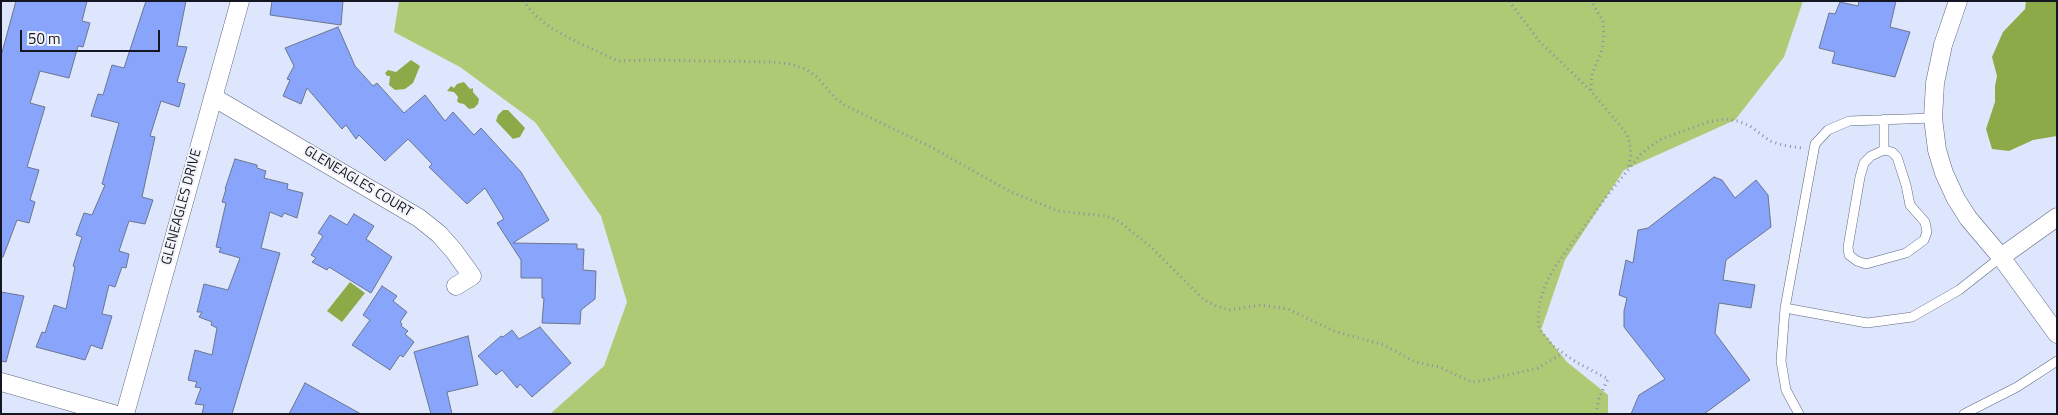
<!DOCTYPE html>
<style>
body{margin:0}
#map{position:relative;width:2058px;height:415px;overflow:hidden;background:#dee6fd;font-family:"Titillium Web",sans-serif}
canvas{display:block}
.frame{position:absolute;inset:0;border:2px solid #141721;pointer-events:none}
.scale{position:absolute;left:20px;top:30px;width:140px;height:22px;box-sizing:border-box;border:2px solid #141721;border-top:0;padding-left:6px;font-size:15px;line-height:18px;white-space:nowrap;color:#141721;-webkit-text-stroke:4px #f2f4fa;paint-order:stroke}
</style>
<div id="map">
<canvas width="2058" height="415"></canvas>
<div class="frame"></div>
<div class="scale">50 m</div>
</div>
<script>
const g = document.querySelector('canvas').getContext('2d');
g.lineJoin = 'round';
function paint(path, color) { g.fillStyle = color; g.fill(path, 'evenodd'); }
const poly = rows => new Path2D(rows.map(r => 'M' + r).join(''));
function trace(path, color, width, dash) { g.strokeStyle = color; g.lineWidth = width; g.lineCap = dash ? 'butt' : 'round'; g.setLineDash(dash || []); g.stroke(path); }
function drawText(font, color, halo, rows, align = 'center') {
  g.font = font + ' "Titillium Web",sans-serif'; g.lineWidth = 4; g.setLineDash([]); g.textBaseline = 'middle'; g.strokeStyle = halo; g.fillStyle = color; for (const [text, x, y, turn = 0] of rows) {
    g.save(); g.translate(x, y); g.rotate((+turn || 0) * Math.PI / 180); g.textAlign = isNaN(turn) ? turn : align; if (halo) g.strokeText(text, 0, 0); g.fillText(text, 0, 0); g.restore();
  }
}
const green = poly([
 [399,1,1803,1,1784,57,1735,120,1624,170,1565,260,1541,330,1567,362,1608,395,1608,414,550,414,604,366,627,302,601,216,535,122,460,67,394,32]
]);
const water = poly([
 [2026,1,2057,1,2057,136,2033,140,2009,151,1992,149,1986,129,1995,102,1995,86,1997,76,1992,57,2003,32,2025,9],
 [411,60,420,66,413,83,405,89,395,90,389,85,390,76,387,76,385,73,388,70,396,72],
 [464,82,470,89,473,88,473,92,479,99,478,104,474,108,469,109,464,104,459,103,457,101,458,97,454,92,447,91,451,86,454,88,457,84],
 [503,110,508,110,525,128,520,137,513,139,496,121,498,115],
 [350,282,365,293,342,322,327,311]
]);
const building = poly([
 [16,1,87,1,82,21,90,23,83,47,78,46,69,78,40,71,30,103,45,107,27,167,39,170,30,200,35,202,29,223,17,220,3,257,1,257,1,56,16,1],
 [146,1,186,1,177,46,187,47,177,82,185,84,179,107,161,101,150,136,155,137,142,197,153,200,145,224,129,221,119,251,129,254,126,268,122,267,115,287,109,285,102,314,112,316,102,349,91,345,85,360,36,347,42,332,45,333,54,305,66,309,75,267,73,266,82,237,76,235,84,213,92,215,105,185,102,184,119,123,91,116,98,94,103,95,112,65,124,68,146,1],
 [272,1,343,1,341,25,270,15,272,1],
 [1859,1,1896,1,1890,27,1910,32,1895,77,1832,63,1835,52,1819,48,1829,13,1835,14,1840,2,1858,6,1859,1],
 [338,27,355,66,373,86,377,83,404,113,425,95,445,121,453,112,474,135,481,128,521,172,549,220,513,243,577,244,577,249,584,249,583,270,596,271,595,299,581,310,580,324,542,323,544,298,542,298,542,278,521,278,521,260,497,223,504,219,485,188,467,204,429,167,432,164,408,139,385,161,359,135,356,139,346,125,342,129,307,88,301,104,283,96,290,80,287,79,294,66,285,48,338,27],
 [235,159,257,165,257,168,266,171,264,178,288,184,287,189,303,193,297,218,284,213,282,217,270,212,261,248,280,253,232,414,202,414,204,405,195,404,201,388,195,387,197,382,188,380,195,350,212,355,217,328,211,325,212,322,199,317,202,312,197,312,204,284,228,290,240,258,219,252,221,248,216,247,226,203,222,202,226,189,225,189,235,159],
 [1714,177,1722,180,1735,198,1756,180,1768,195,1771,227,1726,260,1723,280,1755,285,1751,308,1719,303,1715,333,1750,380,1704,414,1631,414,1639,395,1665,379,1624,327,1624,311,1627,298,1619,295,1626,260,1633,263,1638,230,1648,228,1714,177],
 [354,214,374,226,366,239,392,257,371,293,329,267,327,270,312,262,316,258,311,255,323,236,318,233,330,215,347,225,354,214],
 [382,286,397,296,393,301,407,312,400,322,402,324,401,326,408,331,405,334,414,342,403,357,400,355,390,370,352,345,370,320,363,315,382,286],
 [1,292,24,296,6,362,1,361,1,292],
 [540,327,571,363,532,397,520,384,517,388,502,370,496,375,478,356,501,336,503,337,512,330,519,339,540,327],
 [468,336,478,385,447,392,452,414,431,414,414,352,468,336],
 [305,383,361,414,289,414,305,383]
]);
const path = poly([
 [523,1,536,16,551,28,577,42,618,61,647,60,772,62,789,64,806,69,817,77,835,98,846,106,931,147,1011,192,1058,211,1106,216,1117,220,1151,247,1203,299,1216,306,1229,310,1261,305,1288,309,1334,331,1384,345,1415,362,1439,367,1472,382,1486,380,1538,368,1563,353],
 [1509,1,1539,41,1591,91,1627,134,1630,144,1631,155,1628,169],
 [1591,90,1592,74,1602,50,1604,34,1603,21,1591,1],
 [1596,414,1599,398,1608,379,1576,362,1553,346,1539,328,1538,319,1540,301,1547,281,1556,265,1610,192,1641,154,1659,140,1708,122,1724,119,1738,121,1750,126,1770,141,1782,145,1801,148]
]);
const service = poly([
 [1884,150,1892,152,1897,157,1906,185,1910,205,1925,222,1927,232,1924,240,1906,253,1866,264,1857,261,1849,255,1848,247,1860,177,1864,163,1871,156,1884,150],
 [1884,150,1884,119],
 [1785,308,1815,144,1828,130,1849,121,1933,118],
 [1799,414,1786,390,1781,361,1785,308,1867,323,1912,317,1959,290,2001,257],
 [1964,414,2017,387,2057,361]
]);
const minor = poly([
 [1958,1,1943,45,1935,83,1933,118,1937,150,1944,173,1956,199,1968,218,2001,257,2057,334],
 [213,97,419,218,439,234,454,251,472,276,456,286],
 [2001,257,2057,217],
 [1,382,113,414],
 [125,414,240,1]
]);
const streetNames = [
 ["GLENEAGLES COURT",358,182,31],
 ["GLENEAGLES DRIVE",182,207,-75]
];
paint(green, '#afca75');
paint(water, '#8daa48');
paint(building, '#88a5fb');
trace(building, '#6b758e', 1);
trace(service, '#5e6780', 10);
trace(minor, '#5e6780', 19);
trace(path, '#8b91a2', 3, [1, 4]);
trace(service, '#fff', 9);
trace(minor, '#fff', 18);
drawText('14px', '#141721', '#f2f4fa', streetNames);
</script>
